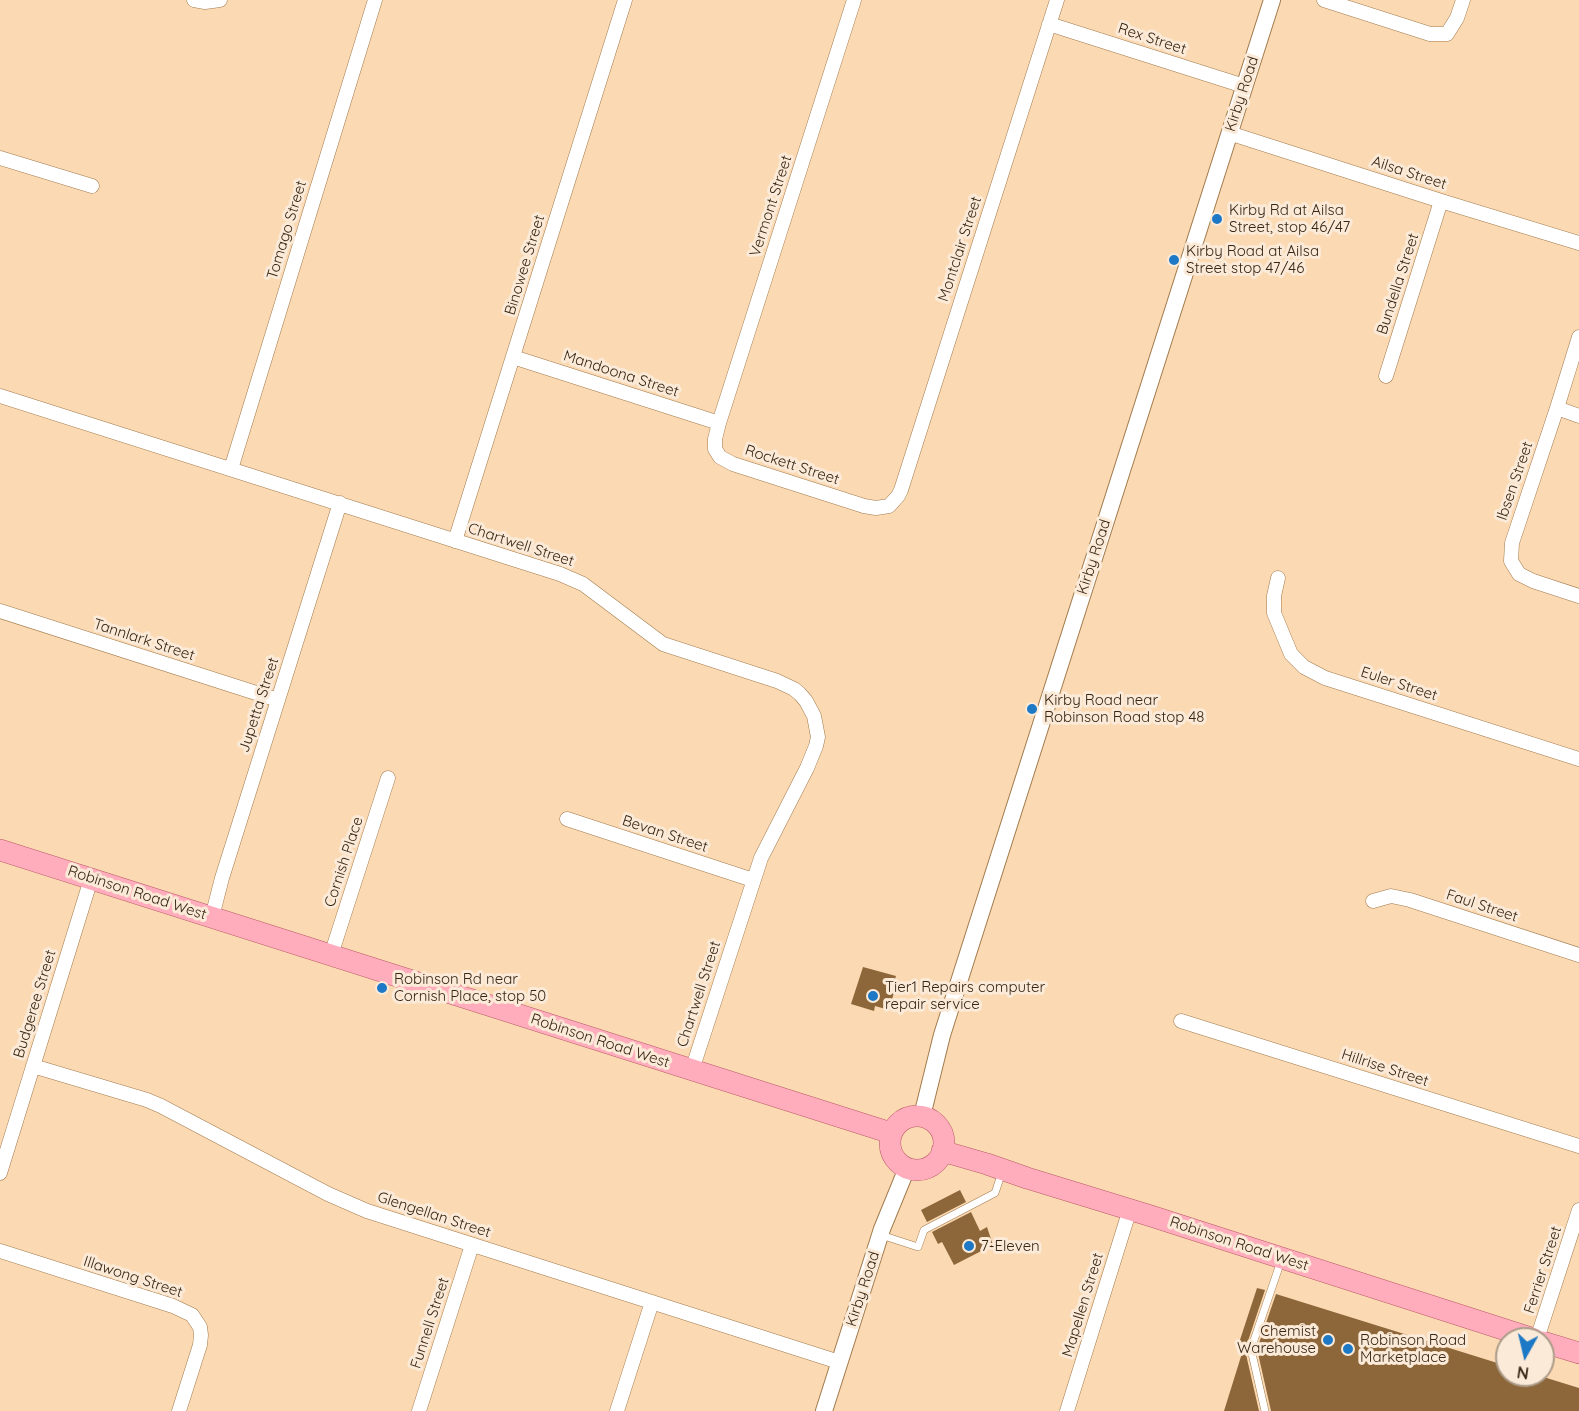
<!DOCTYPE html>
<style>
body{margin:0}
#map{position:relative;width:1579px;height:1411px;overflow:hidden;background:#fbd9b3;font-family:Quicksand,sans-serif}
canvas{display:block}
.north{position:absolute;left:1495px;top:1327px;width:60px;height:60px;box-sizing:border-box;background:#fbead7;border:2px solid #ac9c89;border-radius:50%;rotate:188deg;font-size:16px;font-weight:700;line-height:24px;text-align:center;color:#362613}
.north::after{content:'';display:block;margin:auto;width:21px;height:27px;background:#1d78c5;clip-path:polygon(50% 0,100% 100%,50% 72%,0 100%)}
</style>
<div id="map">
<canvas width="1579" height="1411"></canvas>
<div class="north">N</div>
</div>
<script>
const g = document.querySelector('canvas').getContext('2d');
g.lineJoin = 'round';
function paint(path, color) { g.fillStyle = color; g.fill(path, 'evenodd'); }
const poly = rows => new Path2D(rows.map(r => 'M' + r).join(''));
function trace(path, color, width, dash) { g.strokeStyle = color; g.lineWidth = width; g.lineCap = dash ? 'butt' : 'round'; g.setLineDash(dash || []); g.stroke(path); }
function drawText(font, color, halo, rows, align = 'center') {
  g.font = font + ' Quicksand,sans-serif'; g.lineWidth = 6; g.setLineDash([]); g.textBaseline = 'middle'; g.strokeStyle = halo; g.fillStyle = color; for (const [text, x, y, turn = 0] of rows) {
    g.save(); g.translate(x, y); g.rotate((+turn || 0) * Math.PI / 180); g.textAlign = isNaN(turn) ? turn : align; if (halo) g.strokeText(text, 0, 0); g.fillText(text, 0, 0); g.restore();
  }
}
const building = poly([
 [863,967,896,976,892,988,895,989,889,1010,875,1006,874,1011,851,1004],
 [960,1190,966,1202,927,1222,921,1210],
 [971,1212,980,1231,987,1227,993,1245,954,1265,942,1242,938,1244,932,1232],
 [1257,1288,1265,1290,1245,1350,1259,1411,1224,1411,1243,1350,1237,1349],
 [1276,1294,1507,1366,1507,1375,1537,1375,1579,1388,1579,1411,1271,1411,1257,1349]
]);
const service = poly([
 [881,1235,918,1247,924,1230,995,1193,1002,1172],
 [1265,1411,1251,1349,1281,1261]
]);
const minor = poly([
 [194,0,205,2,220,0],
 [854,0,719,423,715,439,715,449,720,457,733,464,864,506,876,508,889,506,898,496,901,490,1057,0],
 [1324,0,1430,34,1447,34,1457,18,1463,0],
 [1049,24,1244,86],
 [1229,133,1441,201,1579,243],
 [0,158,92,186],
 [1579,337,1557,408,1512,543,1511,561,1519,574,1533,581,1579,596],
 [513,357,719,423],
 [1386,376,1441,201],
 [0,396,560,574,583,584,663,644,777,681,794,689,800,694,806,701,814,716,818,737,816,746,807,768,761,858,692,1070],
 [1557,408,1579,416],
 [231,469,375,0],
 [455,541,625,0],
 [1278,578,1274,596,1274,613,1291,654,1304,667,1325,678,1579,759],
 [0,611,278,700],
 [567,819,753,880],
 [1373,901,1391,896,1410,900,1579,955],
 [212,917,222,878,340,503],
 [331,955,388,778],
 [1181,1021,1579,1146],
 [33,1066,147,1100,161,1106,328,1194,367,1211,839,1362],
 [0,1173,91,879],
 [0,1251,173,1306,192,1315,200,1327,201,1335,200,1345,179,1411],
 [1537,1339,1579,1210],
 [419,1411,472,1245],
 [617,1411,652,1302],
 [1067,1411,1130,1209]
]);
const tertiary = poly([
 [922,1116,942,1035,1272,0],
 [824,1411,882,1229,907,1168]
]);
const primary = poly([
 [0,850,891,1133],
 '890 1143a27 27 0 1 1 54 0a27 27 0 1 1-54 0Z',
 [942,1151,987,1164,1027,1178,1151,1216,1534,1339],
 [1543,1342,1579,1353]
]);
const markers = [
 [1217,219,6,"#1d78c5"],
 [1174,260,6,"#1d78c5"],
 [1032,709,6,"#1d78c5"],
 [382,988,6,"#1d78c5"],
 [873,996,6,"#1d78c5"],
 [969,1246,6,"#1d78c5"],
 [1328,1340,6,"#1d78c5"],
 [1348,1349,6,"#1d78c5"]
];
const streetNames = [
 ["Rex Street",1152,39,18],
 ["Kirby Road",1242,94,-72],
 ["Ailsa Street",1409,173,18],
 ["Vermont Street",771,206,-72],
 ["Tomago Street",287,230,-73],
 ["Montclair Street",960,249,-72],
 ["Binowee Street",525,265,-73],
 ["Bundella Street",1398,284,-72],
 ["Mandoona Street",621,374,18],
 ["Rockett Street",792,465,18],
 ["Ibsen Street",1515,481,-71],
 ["Chartwell Street",521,545,18],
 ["Kirby Road",1094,557,-72],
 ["Tannlark Street",144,640,18],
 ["Euler Street",1399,684,18],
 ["Jupetta Street",259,705,-72],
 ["Bevan Street",665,834,18],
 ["Cornish Place",344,862,-72],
 ["Robinson Road West",137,893,18],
 ["Faul Street",1482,906,18],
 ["Chartwell Street",699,994,-72],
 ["Budgeree Street",35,1004,-73],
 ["Robinson Road West",600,1041,18],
 ["Hillrise Street",1385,1068,18],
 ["Glengellan Street",434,1215,18],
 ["Robinson Road West",1239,1244,18],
 ["Ferrier Street",1543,1270,-72],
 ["Illawong Street",133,1277,18],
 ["Kirby Road",863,1289,-72],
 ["Mapellen Street",1083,1305,-73],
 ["Funnell Street",430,1323,-72]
];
const poiNames = [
 ["Kirby Rd at Ailsa",1229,210],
 ["Street, stop 46/47",1229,227],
 ["Kirby Road at Ailsa",1186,251],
 ["Street stop 47/46",1186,268],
 ["Kirby Road near",1044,700],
 ["Robinson Road stop 48",1044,717],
 ["Robinson Rd near",394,979],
 ["Cornish Place, stop 50",394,996],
 ["Tier1 Repairs computer",885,987],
 ["repair service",885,1004],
 ["7-Eleven",981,1246],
 ["Chemist",1316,1331,"right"],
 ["Warehouse",1316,1348,"right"],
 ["Robinson Road",1360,1340],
 ["Marketplace",1360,1357]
];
paint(building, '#8d673a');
trace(service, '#a27b4d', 8);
trace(minor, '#a27b4d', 15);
trace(tertiary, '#a27b4d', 18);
trace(primary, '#b95a65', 22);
trace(service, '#fff', 7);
trace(minor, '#fff', 14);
trace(tertiary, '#fff', 16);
trace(primary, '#ffadbd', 21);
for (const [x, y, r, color] of markers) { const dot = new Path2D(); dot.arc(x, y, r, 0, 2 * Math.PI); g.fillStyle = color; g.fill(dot); trace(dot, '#fbead7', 2); }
drawText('15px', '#362613', '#fbead7', streetNames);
drawText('15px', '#362613', '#fbead7', poiNames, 'left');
</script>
